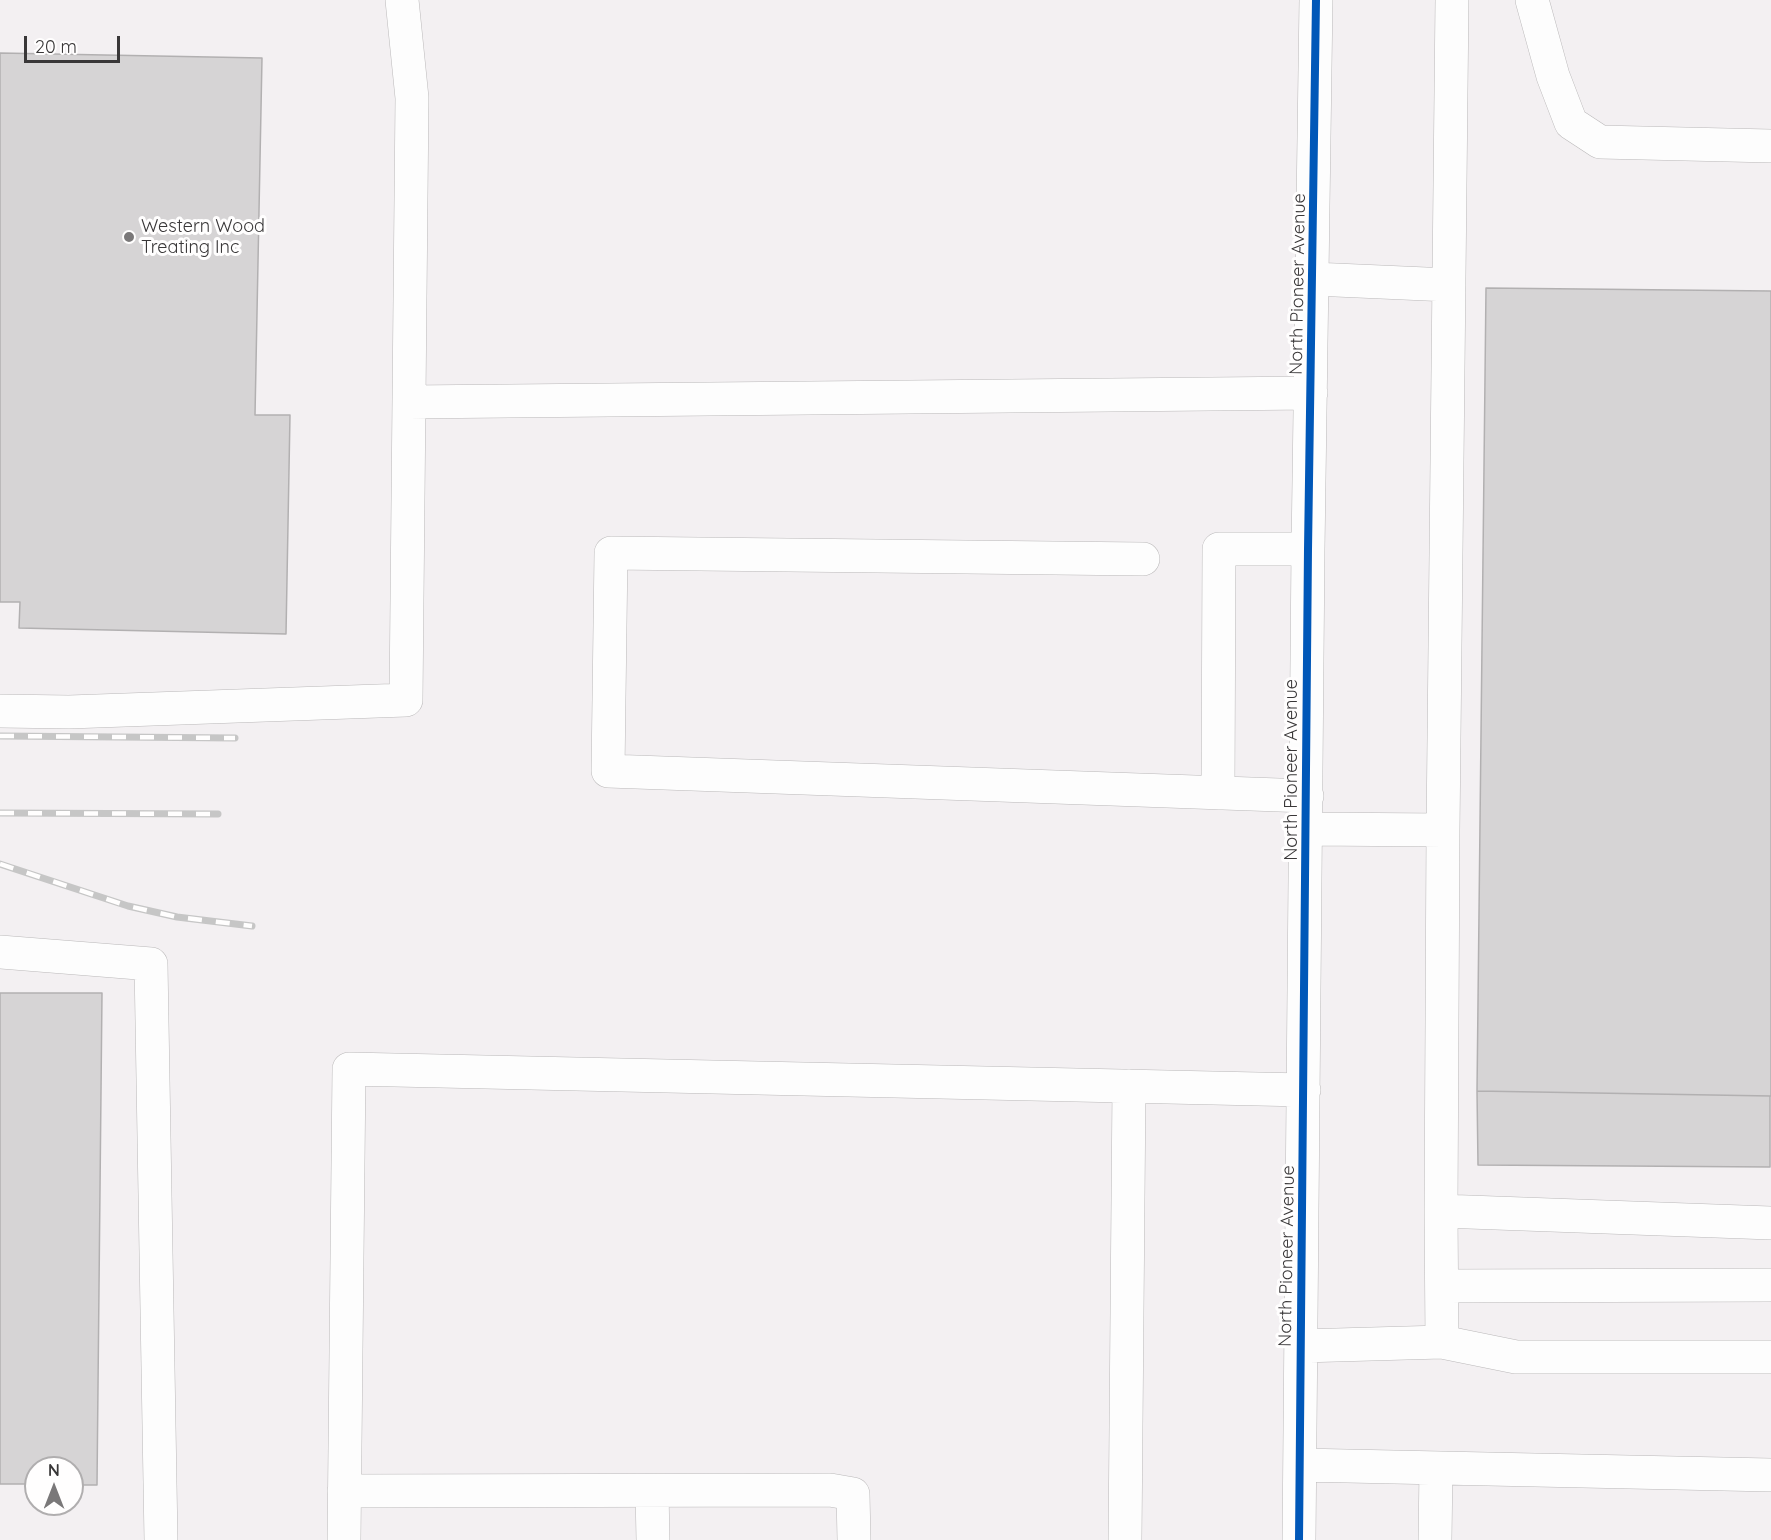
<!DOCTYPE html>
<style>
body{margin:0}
#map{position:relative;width:1771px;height:1540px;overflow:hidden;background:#f3f0f2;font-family:Quicksand,sans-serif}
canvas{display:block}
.north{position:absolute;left:24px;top:1456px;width:60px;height:60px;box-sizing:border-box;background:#fffefe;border:2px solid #b0aeaf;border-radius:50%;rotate:0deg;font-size:16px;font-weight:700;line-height:24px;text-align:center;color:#393738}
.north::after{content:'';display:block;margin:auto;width:21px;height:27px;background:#7a7879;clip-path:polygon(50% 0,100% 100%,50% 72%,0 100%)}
.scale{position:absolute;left:24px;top:36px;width:96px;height:27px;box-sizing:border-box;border:3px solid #393738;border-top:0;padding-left:8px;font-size:18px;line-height:21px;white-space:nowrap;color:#393738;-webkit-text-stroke:4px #fffefe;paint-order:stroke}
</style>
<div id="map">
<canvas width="1771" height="1540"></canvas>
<div class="north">N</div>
<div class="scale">20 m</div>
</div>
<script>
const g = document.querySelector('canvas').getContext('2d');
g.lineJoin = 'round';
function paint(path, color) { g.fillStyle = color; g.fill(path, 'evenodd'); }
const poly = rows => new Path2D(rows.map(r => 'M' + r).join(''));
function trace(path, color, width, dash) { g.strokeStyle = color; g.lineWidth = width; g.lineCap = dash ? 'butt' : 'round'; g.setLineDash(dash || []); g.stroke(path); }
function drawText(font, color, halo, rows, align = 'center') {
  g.font = font + ' Quicksand,sans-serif'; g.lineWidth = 6; g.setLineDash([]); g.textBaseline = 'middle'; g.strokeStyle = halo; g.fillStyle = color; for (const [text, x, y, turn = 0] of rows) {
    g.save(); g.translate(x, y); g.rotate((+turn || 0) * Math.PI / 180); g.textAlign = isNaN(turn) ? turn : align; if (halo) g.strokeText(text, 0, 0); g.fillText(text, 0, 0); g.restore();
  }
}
const building = poly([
 [0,53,262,58,255,415,290,415,286,634,19,628,20,602,0,602,0,53],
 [1486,288,1771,291,1771,1096,1477,1091,1486,288],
 [0,993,102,993,97,1485,72,1485,72,1468,36,1468,36,1484,0,1484,0,993],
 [1477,1091,1770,1096,1770,1167,1478,1165,1477,1091]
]);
const minor = poly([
 [1532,0,1553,76,1571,123,1600,142,1771,146],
 [1313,279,1449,285],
 [409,402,1311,393],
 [1143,559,611,553,608,771,1307,796],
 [0,711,69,712,406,700,412,98,402,0],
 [1218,793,1219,549,1308,549],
 [1307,829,1443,830],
 [0,952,151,964,161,1540],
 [1441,1211,1771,1223],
 [1442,1286,1771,1285],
 [1442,1342,1441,1211,1443,830,1452,0],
 [1301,1346,1442,1342,1516,1357,1771,1357],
 [1300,1465,1771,1475],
 [344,1491,830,1490,853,1494,854,1540],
 [652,1491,653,1540],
 [344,1540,349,1069,1304,1090],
 [1125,1540,1129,1086],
 [1299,1540,1308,549,1316,0],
 [1435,1540,1436,1468]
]);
const rail = poly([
 [0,736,235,738],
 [0,813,218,814],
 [0,864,128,906,177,917,252,926]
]);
const cycleway = poly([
 [1299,1540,1308,549,1316,0]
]);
const markers = [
 [129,237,6,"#7a7879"]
];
const poiNames = [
 ["Western Wood",141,227],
 ["Treating Inc",141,248]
];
const streetNames = [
 ["North Pioneer Avenue",1298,284,-89],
 ["North Pioneer Avenue",1292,770,-90],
 ["North Pioneer Avenue",1287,1256,-89]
];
paint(building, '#d6d4d5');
trace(building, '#b2b0b1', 1.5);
trace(minor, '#bab8b9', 34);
trace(minor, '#fdfdfd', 33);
trace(rail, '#c6c6c6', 7);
trace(rail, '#fffefe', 4.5, [14]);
trace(cycleway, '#0057b8', 8);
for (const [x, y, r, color] of markers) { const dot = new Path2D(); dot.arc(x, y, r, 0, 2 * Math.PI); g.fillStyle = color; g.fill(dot); trace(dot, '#fffefe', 2); }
drawText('18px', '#393738', '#fffefe', poiNames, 'left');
drawText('18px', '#393738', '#fffefe', streetNames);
</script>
